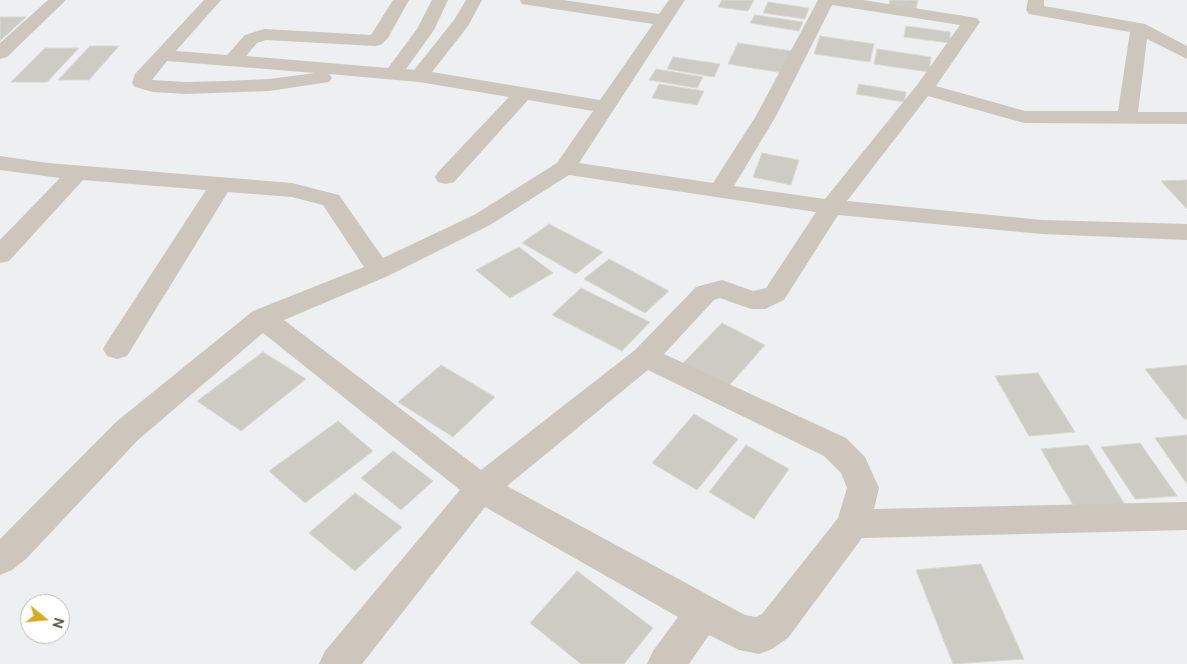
<!DOCTYPE html>
<style>
body{margin:0}
#map{position:relative;width:1187px;height:664px;overflow:hidden;background:#edeff0;font-family:Ubuntu,sans-serif}
canvas{display:block}
.north{position:absolute;left:20px;top:594px;width:50px;height:50px;box-sizing:border-box;background:#fff;border:1px solid #bdbab5;border-radius:50%;rotate:107deg;font-size:14px;font-weight:700;line-height:20px;text-align:center;color:#5a5346}
.north::after{content:'';display:block;margin:auto;width:18px;height:22px;background:#d8ab1f;clip-path:polygon(50% 0,100% 100%,50% 72%,0 100%)}
</style>
<div id="map">
<canvas width="1187" height="664"></canvas>
<div class="north">N</div>
</div>
<script>
const g = document.querySelector('canvas').getContext('2d');
g.lineJoin = 'round';
function paint(path, color) { g.fillStyle = color; g.fill(path, 'evenodd'); }
const poly = rows => new Path2D(rows.map(r => 'M' + r).join(''));
function trace(path, color, width, dash) { g.strokeStyle = color; g.lineWidth = width; g.lineCap = dash ? 'butt' : 'round'; g.setLineDash(dash || []); g.stroke(path); }
const building = poly([
 [722,0,754,0,748,11,718,7,722,0],
 [890,0,918,0,916,9,889,6,890,0],
 [768,2,809,8,805,19,763,13,768,2],
 [755,15,803,22,799,31,750,23,755,15],
 [0,17,26,17,0,41,0,17],
 [906,26,950,32,950,43,904,37,906,26],
 [820,36,874,44,870,62,814,54,820,36],
 [738,43,792,51,784,73,728,64,738,43],
 [90,46,119,46,89,80,58,80,90,46],
 [45,48,79,48,47,82,11,82,45,48],
 [877,49,931,57,929,72,874,64,877,49],
 [673,57,720,64,714,77,667,69,673,57],
 [656,69,703,77,697,88,649,80,656,69],
 [659,84,704,91,697,105,652,98,659,84],
 [859,84,906,92,904,102,856,94,859,84],
 [762,153,799,160,791,185,753,177,762,153],
 [1187,180,1187,209,1161,181,1187,180],
 [549,224,603,252,576,274,522,243,549,224],
 [519,247,553,273,510,298,476,270,519,247],
 [609,259,669,291,645,313,584,279,609,259],
 [581,288,650,322,622,351,552,315,581,288],
 [722,323,765,345,727,388,682,364,722,323],
 [263,352,306,379,241,431,197,401,263,352],
 [441,365,495,397,453,437,398,402,441,365],
 [1187,365,1187,419,1184,419,1145,369,1187,365],
 [1038,373,1075,432,1029,436,995,376,1038,373],
 [694,414,738,439,697,490,652,463,694,414],
 [338,421,373,451,305,503,269,471,338,421],
 [1187,435,1187,484,1155,438,1187,435],
 [1140,443,1177,496,1135,499,1101,447,1140,443],
 [746,445,789,469,754,519,709,492,746,445],
 [1088,445,1127,508,1077,512,1041,449,1088,445],
 [393,451,433,481,401,510,361,478,393,451],
 [355,493,402,527,355,571,309,533,355,493],
 [981,564,1024,659,953,664,916,570,981,564],
 [577,571,653,628,624,664,581,664,530,623,577,571]
]);
const minor = poly([
 [48,0,66,0,7,57,0,59,0,43,48,0],
 [204,0,221,0,176,51,227,55,245,35,264,29,371,35,393,0,409,0,388,38,381,45,375,46,266,40,257,43,246,56,388,68,417,29,432,0,448,0,434,30,406,69,414,70,454,20,466,0,482,0,468,26,432,72,600,100,653,24,528,5,522,4,520,0,563,0,659,14,669,0,685,0,579,163,713,183,756,116,818,0,863,0,977,18,980,22,936,86,1025,111,1118,111,1130,32,1029,14,1026,10,1028,0,1044,0,1044,6,1145,24,1187,46,1187,59,1147,39,1138,112,1187,112,1187,124,1024,123,928,96,847,201,1042,220,1187,224,1187,240,1042,234,838,215,784,300,765,309,751,309,720,298,714,300,664,354,846,438,865,457,879,488,874,509,1187,502,1187,530,862,538,788,638,772,649,759,654,739,650,709,635,689,664,647,664,653,651,678,617,485,507,362,664,319,664,325,651,460,490,263,333,138,440,26,559,12,570,0,575,0,539,116,422,253,311,364,267,323,205,292,197,228,192,127,356,117,359,107,356,103,349,107,342,206,190,83,180,9,261,0,263,0,240,60,178,0,170,0,156,48,163,292,183,339,195,383,258,474,215,557,163,593,111,528,100,454,182,446,184,438,182,435,177,438,172,509,97,419,82,329,74,332,78,329,82,269,91,186,94,153,92,135,87,132,83,135,74,204,0],
 [832,5,960,25,917,85,825,199,734,186,776,116,832,5],
 [167,61,315,73,269,79,225,81,186,82,152,80,167,61],
 [569,175,816,212,766,288,753,291,722,280,696,287,635,350,481,470,284,320,388,276,490,225,569,175],
 [648,370,824,456,841,473,847,488,838,518,762,614,756,617,745,615,507,486,648,370]
]);
paint(building, '#cdccc4');
trace(building, '#d9d8d1', 1);
paint(minor, '#ccc6bc');
</script>
